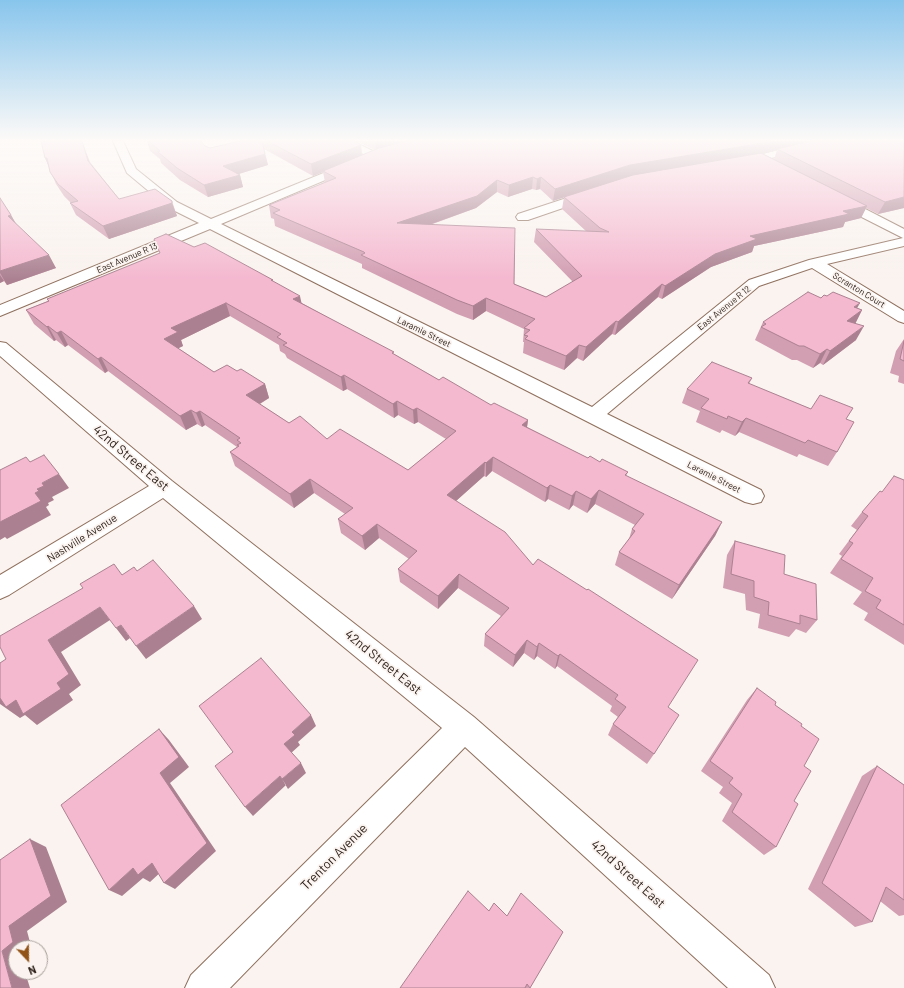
<!DOCTYPE html>
<style>
body{margin:0}
#map{position:relative;width:904px;height:988px;overflow:hidden;background:#faf3ef;font-family:Barlow,sans-serif}
canvas{display:block}
.north{position:absolute;left:8px;top:940px;width:40px;height:40px;box-sizing:border-box;background:#faf3ef;border:1px solid #a69d98;border-radius:50%;rotate:158deg;font-size:11px;font-weight:700;line-height:16px;text-align:center;color:#291c15}
.north::after{content:'';display:block;margin:auto;width:14px;height:18px;background:#915317;clip-path:polygon(50% 0,100% 100%,50% 72%,0 100%)}
</style>
<div id="map">
<canvas width="904" height="988"></canvas>
<div class="north">N</div>
</div>
<script>
const g = document.querySelector('canvas').getContext('2d');
g.lineJoin = 'round';
const poly = rows => new Path2D(rows.map(r => 'M' + r).join(''));
function trace(path, color, width, dash) { g.strokeStyle = color; g.lineWidth = width; g.lineCap = dash ? 'butt' : 'round'; g.setLineDash(dash || []); g.stroke(path); }
function paint(path, color) { g.fillStyle = color; g.fill(path, 'evenodd'); }
function drawText(font, color, halo, rows, align = 'center') {
  g.font = font + ' Barlow,sans-serif'; g.lineWidth = 3.5; g.setLineDash([]); g.textBaseline = 'middle'; g.strokeStyle = halo; g.fillStyle = color; for (const [text, x, y, turn = 0] of rows) {
    g.save(); g.translate(x, y); g.rotate((+turn || 0) * Math.PI / 180); g.textAlign = isNaN(turn) ? turn : align; if (halo) g.strokeText(text, 0, 0); g.fillText(text, 0, 0); g.restore();
  }
}
const minor = poly([
 [113,141,123,141,136,169,177,202,211,219,348,163,356,163,358,165,356,167,221,224,592,407,749,280,809,260,903,238,834,203,832,200,834,197,842,197,904,229,904,246,827,264,904,311,904,323,898,321,812,268,759,286,607,414,761,490,764,496,761,502,753,504,745,502,210,229,0,316,0,305,199,223,169,208,127,173,113,141],
 [338,141,352,141,379,154,381,156,375,159,371,158,338,141],
 [818,141,839,141,834,144,740,165,736,164,734,162,736,160,740,159,818,141],
 [591,190,595,191,597,194,595,197,528,220,518,220,516,217,518,214,591,190],
 [0,342,6,343,172,481,474,717,769,975,775,988,728,988,465,747,230,988,185,988,191,975,442,728,163,498,9,595,0,599,0,575,149,486,0,356,0,342]
]);
const wall = poly([
 [41,141,82,141,90,162,119,199,172,201,177,216,109,239,76,215,70,203,71,203,64,196,56,184,45,158],
 [147,141,201,141,205,146,210,148,240,141,355,141,361,145,362,155,375,150,356,141,904,141,904,208,878,214,866,208,861,218,845,222,843,227,754,246,752,252,711,267,662,299,658,297,615,335,612,334,583,361,577,358,564,370,523,353,524,342,523,342,524,329,486,311,473,320,457,314,362,268,362,264,275,226,274,219,271,218,269,205,325,182,323,172,313,176,264,149,268,165,238,174,240,175,243,187,208,197,180,180,161,163,160,159,150,151],
 [777,150,774,160,762,154],
 [532,189,536,190,540,189,553,201,564,197,562,209,587,232,536,229,534,242,573,282,546,297,514,284,430,225,476,208,497,192,508,197],
 [0,198,11,215,15,223,56,268,7,285,4,281,0,283],
 [194,247,273,280,273,282,302,303,394,354,439,380,491,405,528,420,527,427,588,458,600,462,628,472,626,476,722,522,715,536,672,599,615,565,619,552,629,539,632,529,635,525,595,504,587,513,573,505,569,510,548,499,545,502,492,471,486,477,484,476,456,501,533,565,668,707,654,754,647,764,608,735,613,724,618,717,610,711,612,706,557,666,555,669,537,656,534,660,524,653,513,667,484,646,485,634,501,616,458,588,438,609,400,582,398,569,409,559,379,538,365,550,341,533,338,519,345,514,314,493,294,508,235,466,230,452,237,447,205,425,202,427,197,424,186,430,108,371,105,373,68,345,65,347,56,340,54,341,34,324,26,310,48,301,47,299],
 [230,316,279,345,280,351,285,354,287,358,343,391,347,389,394,418,398,415,414,424,418,422,446,439,408,470,327,439,289,423,260,404,269,398,265,384,237,371,214,372,178,348,183,346,181,340],
 [821,298,857,308,862,310,855,324,856,340,823,365,820,363,813,368,797,360,792,360,755,340,763,322],
 [904,339,904,384,898,382,899,376,890,373,896,351],
 [752,378,749,384,811,409,846,419,837,452,828,466,799,454,797,457,739,432,735,436,722,430,720,433,696,422,700,411,682,403,687,389],
 [904,480,904,645,864,620,868,613,853,604,862,592,830,573,842,556,839,554,857,530,851,526,862,512,882,492],
 [735,541,784,574,817,620,806,633,796,629,789,637,758,628,760,614,746,610,745,594,723,588,727,555],
 [757,688,775,705,801,726,794,801,776,847,764,855,722,821,732,803,719,793,723,787,701,771,747,700],
 [877,766,904,785,904,915,899,916,880,901,872,922,855,927,808,889,862,776],
 [489,911,563,932,530,988,400,988]
]);
const shadedWall = poly([
 [82,141,93,172,88,161],
 [375,141,413,141,376,150],
 [771,141,812,141,777,149,777,150,759,155,628,177,553,201,555,189,630,165],
 [361,145,362,156,323,171,323,172,313,176,311,164],
 [265,154,268,165,226,178,223,166],
 [45,158,47,158,50,169],
 [240,175,243,187,208,197,204,185],
 [533,177,532,189,508,197,509,185],
 [541,177,540,189,536,190,537,179],
 [497,180,497,192,476,208,398,236,397,223],
 [904,197,904,208,878,214,885,202],
 [172,203,177,216,109,239,103,226],
 [867,206,861,218,845,222,843,227,754,246,752,252,711,267,662,299,665,286,715,254,750,236,843,211],
 [11,215,18,227,8,216],
 [49,255,56,268,7,285,0,273,0,271],
 [0,275,4,281,0,283],
 [662,284,658,297,615,335,618,322],
 [300,296,303,310,293,299],
 [486,298,486,311,473,320,473,306],
 [226,303,230,316,181,340,183,346,169,353,164,339,171,328],
 [860,303,852,317,854,307],
 [862,310,855,324,847,321],
 [616,321,612,334,583,361,586,347],
 [48,326,56,340,54,341,47,327],
 [864,326,856,340,823,365,830,351],
 [61,331,68,345,65,347,57,333],
 [579,345,577,358,564,370,566,356],
 [827,349,820,363,813,368,820,354],
 [101,357,108,371,105,373,98,359],
 [344,375,347,389,343,391,341,377],
 [265,384,269,398,251,409,246,395],
 [397,401,398,415,394,418,393,404],
 [417,408,418,422,414,424,413,410],
 [191,410,197,424,186,430,180,416],
 [200,411,205,425,202,427,196,413],
 [746,418,739,432,735,436,742,422],
 [528,420,526,434,522,425],
 [493,457,492,471,486,477,486,463],
 [485,462,484,476,447,509,447,495],
 [59,474,69,488,52,497,54,500,48,503,49,505,46,507,51,515,7,539,5,537,0,540,0,522,35,493,37,489,42,483],
 [310,479,314,493,294,508,290,494],
 [550,485,548,499,545,502,547,488],
 [599,490,595,504,587,513,591,499],
 [576,491,573,505,569,510,572,496],
 [722,522,715,536,672,599,679,585],
 [377,524,379,538,365,550,362,536],
 [459,574,458,588,438,609,438,596],
 [194,606,202,619,146,659,136,646],
 [100,607,110,620,61,652,81,685,69,694,73,700,37,725,25,715,20,718,0,704,0,698,16,700,57,683,48,640],
 [121,625,130,638,126,641,116,628],
 [527,640,524,653,513,667,515,655],
 [539,643,537,656,534,660,537,647],
 [560,654,557,666,555,669,558,656],
 [311,715,316,726,298,742,300,745,290,754,284,744,292,732],
 [159,729,169,740,189,767,170,783,216,851,175,889,164,883,160,773],
 [301,763,306,773,288,789,282,779],
 [280,776,286,785,253,816,245,807],
 [30,839,46,847,67,902,27,931,31,946,29,948,16,948,16,972,25,972,30,988,12,988,2,951,9,926],
 [152,863,163,870,150,882,143,878,122,896,109,890,133,868]
]);
const building = poly([
 [41,141,82,141,88,161,119,199,155,189,172,201,172,203,103,226,70,203,78,201,58,184,50,172,47,158,45,158,41,141],
 [149,141,201,141,205,146,210,148,240,141,262,141,265,154,223,166,240,175,204,185,177,168,158,152,160,151,149,141],
 [267,141,355,141,361,145,311,164,267,141],
 [406,141,771,141,763,143,630,165,555,189,541,177,537,179,533,177,509,185,497,180,477,196,397,223,515,228,514,284,546,297,582,276,536,229,609,232,600,228,564,197,633,175,761,153,867,206,843,211,849,214,750,236,757,239,715,254,665,286,662,284,618,322,616,321,586,347,579,345,566,356,525,339,528,336,524,335,530,330,524,328,535,319,486,298,473,306,457,300,361,255,365,253,364,252,273,213,280,210,269,205,336,178,323,171,379,148,406,141],
 [810,141,904,141,904,197,885,202,777,149,810,141],
 [0,198,11,215,8,216,49,255,0,271,0,198],
 [166,234,194,247,205,243,273,280,271,280,300,296,293,299,394,352,392,353,439,380,443,377,491,405,494,403,528,420,522,425,588,458,590,456,600,462,602,459,628,472,625,475,722,522,679,585,619,552,635,531,632,529,644,514,599,490,591,499,576,491,572,496,550,485,547,488,493,457,486,463,485,462,447,495,505,532,533,565,538,559,587,590,588,589,698,660,668,707,679,715,654,754,613,724,626,707,615,699,618,695,560,654,558,656,539,643,537,647,527,640,515,655,485,634,509,608,459,574,438,596,398,569,417,551,377,524,362,536,338,519,353,508,310,479,290,494,230,452,239,446,237,445,241,443,237,440,240,438,200,411,196,413,191,410,180,416,101,357,98,359,61,331,57,333,48,326,47,327,26,310,49,301,47,299,160,253,154,239,166,234],
 [226,303,281,334,277,337,287,343,283,345,341,377,344,375,393,404,397,401,413,410,417,408,456,431,408,470,340,429,327,439,300,416,289,423,246,395,265,384,241,369,237,371,227,365,214,372,164,339,178,332,171,328,226,303],
 [808,292,821,298,824,295,827,296,833,292,860,303,854,307,862,310,847,321,864,326,830,351,827,349,820,354,804,346,799,346,761,327,766,324,763,322,808,292],
 [904,341,904,361,900,359,904,341],
 [712,362,752,378,748,383,811,409,820,395,853,408,846,419,854,422,837,452,808,440,805,443,746,418,742,422,728,416,727,419,701,408,709,399,687,389,712,362],
 [44,455,59,474,42,483,44,486,37,489,39,491,35,493,41,501,0,522,0,470,26,457,30,462,44,455],
 [894,476,904,480,904,625,876,608,881,600,865,591,873,578,841,559,853,543,849,541,868,516,862,512,880,491,882,492,894,476],
 [735,541,785,555,784,574,816,584,817,620,800,615,800,624,768,615,769,602,754,597,754,581,731,574,735,541],
 [153,560,194,606,136,646,121,625,116,628,100,607,48,640,69,674,57,683,61,689,23,714,16,700,6,707,0,698,0,663,6,659,0,647,0,636,83,588,80,584,114,564,122,575,134,567,137,571,153,560],
 [261,658,311,715,292,732,295,735,284,744,301,763,282,779,280,776,245,807,215,766,233,752,199,706,261,658],
 [757,688,776,702,775,705,802,724,801,726,819,739,804,766,811,771,794,801,798,804,776,847,732,812,742,794,729,783,733,778,710,761,757,688],
 [159,729,179,757,160,773,207,843,164,883,152,863,138,875,133,868,109,890,61,805,159,729],
 [877,766,904,785,904,900,886,887,872,922,822,883,877,766],
 [30,839,51,896,9,926,13,942,2,951,12,988,0,988,0,860,30,839],
 [468,891,489,911,494,903,507,916,521,893,563,932,530,988,527,984,525,988,400,988,468,891]
]);
const farStreetnames = [
 ["East Avenue R 13",127,258,-23],
 ["Scranton Court",859,290,31],
 ["East Avenue R 12",724,308,-39],
 ["Laramie Street",424,332,26],
 ["Laramie Street",714,477,27]
];
const streetNames = [
 ["Nashville Avenue",82,538,-32]
];
const nearStreetnames = [
 ["42nd Street East",131,458,40],
 ["42nd Street East",383,662,39],
 ["Trenton Avenue",334,857,-45],
 ["42nd Street East",628,874,42]
];
trace(minor, '#8f6f5d', 2);
paint(minor, '#fff');
paint(wall, '#d29eb2');
paint(shadedWall, '#ab8191');
paint(building, '#f4b8cf');
trace(building, '#ab8191', 1);
const sky = g.createLinearGradient(0, 0, 0, 280);
sky.addColorStop(0, '#88c5ec');
sky.addColorStop(0.5, '#fdfaf8');
sky.addColorStop(1, '#fdfaf800');
g.fillStyle = sky;
g.fillRect(0, 0, 904, 280);
drawText('9px', '#291c15', '#faf3ef', farStreetnames);
drawText('11px', '#291c15', '#faf3ef', streetNames);
drawText('13px', '#291c15', '#faf3ef', nearStreetnames);
</script>
